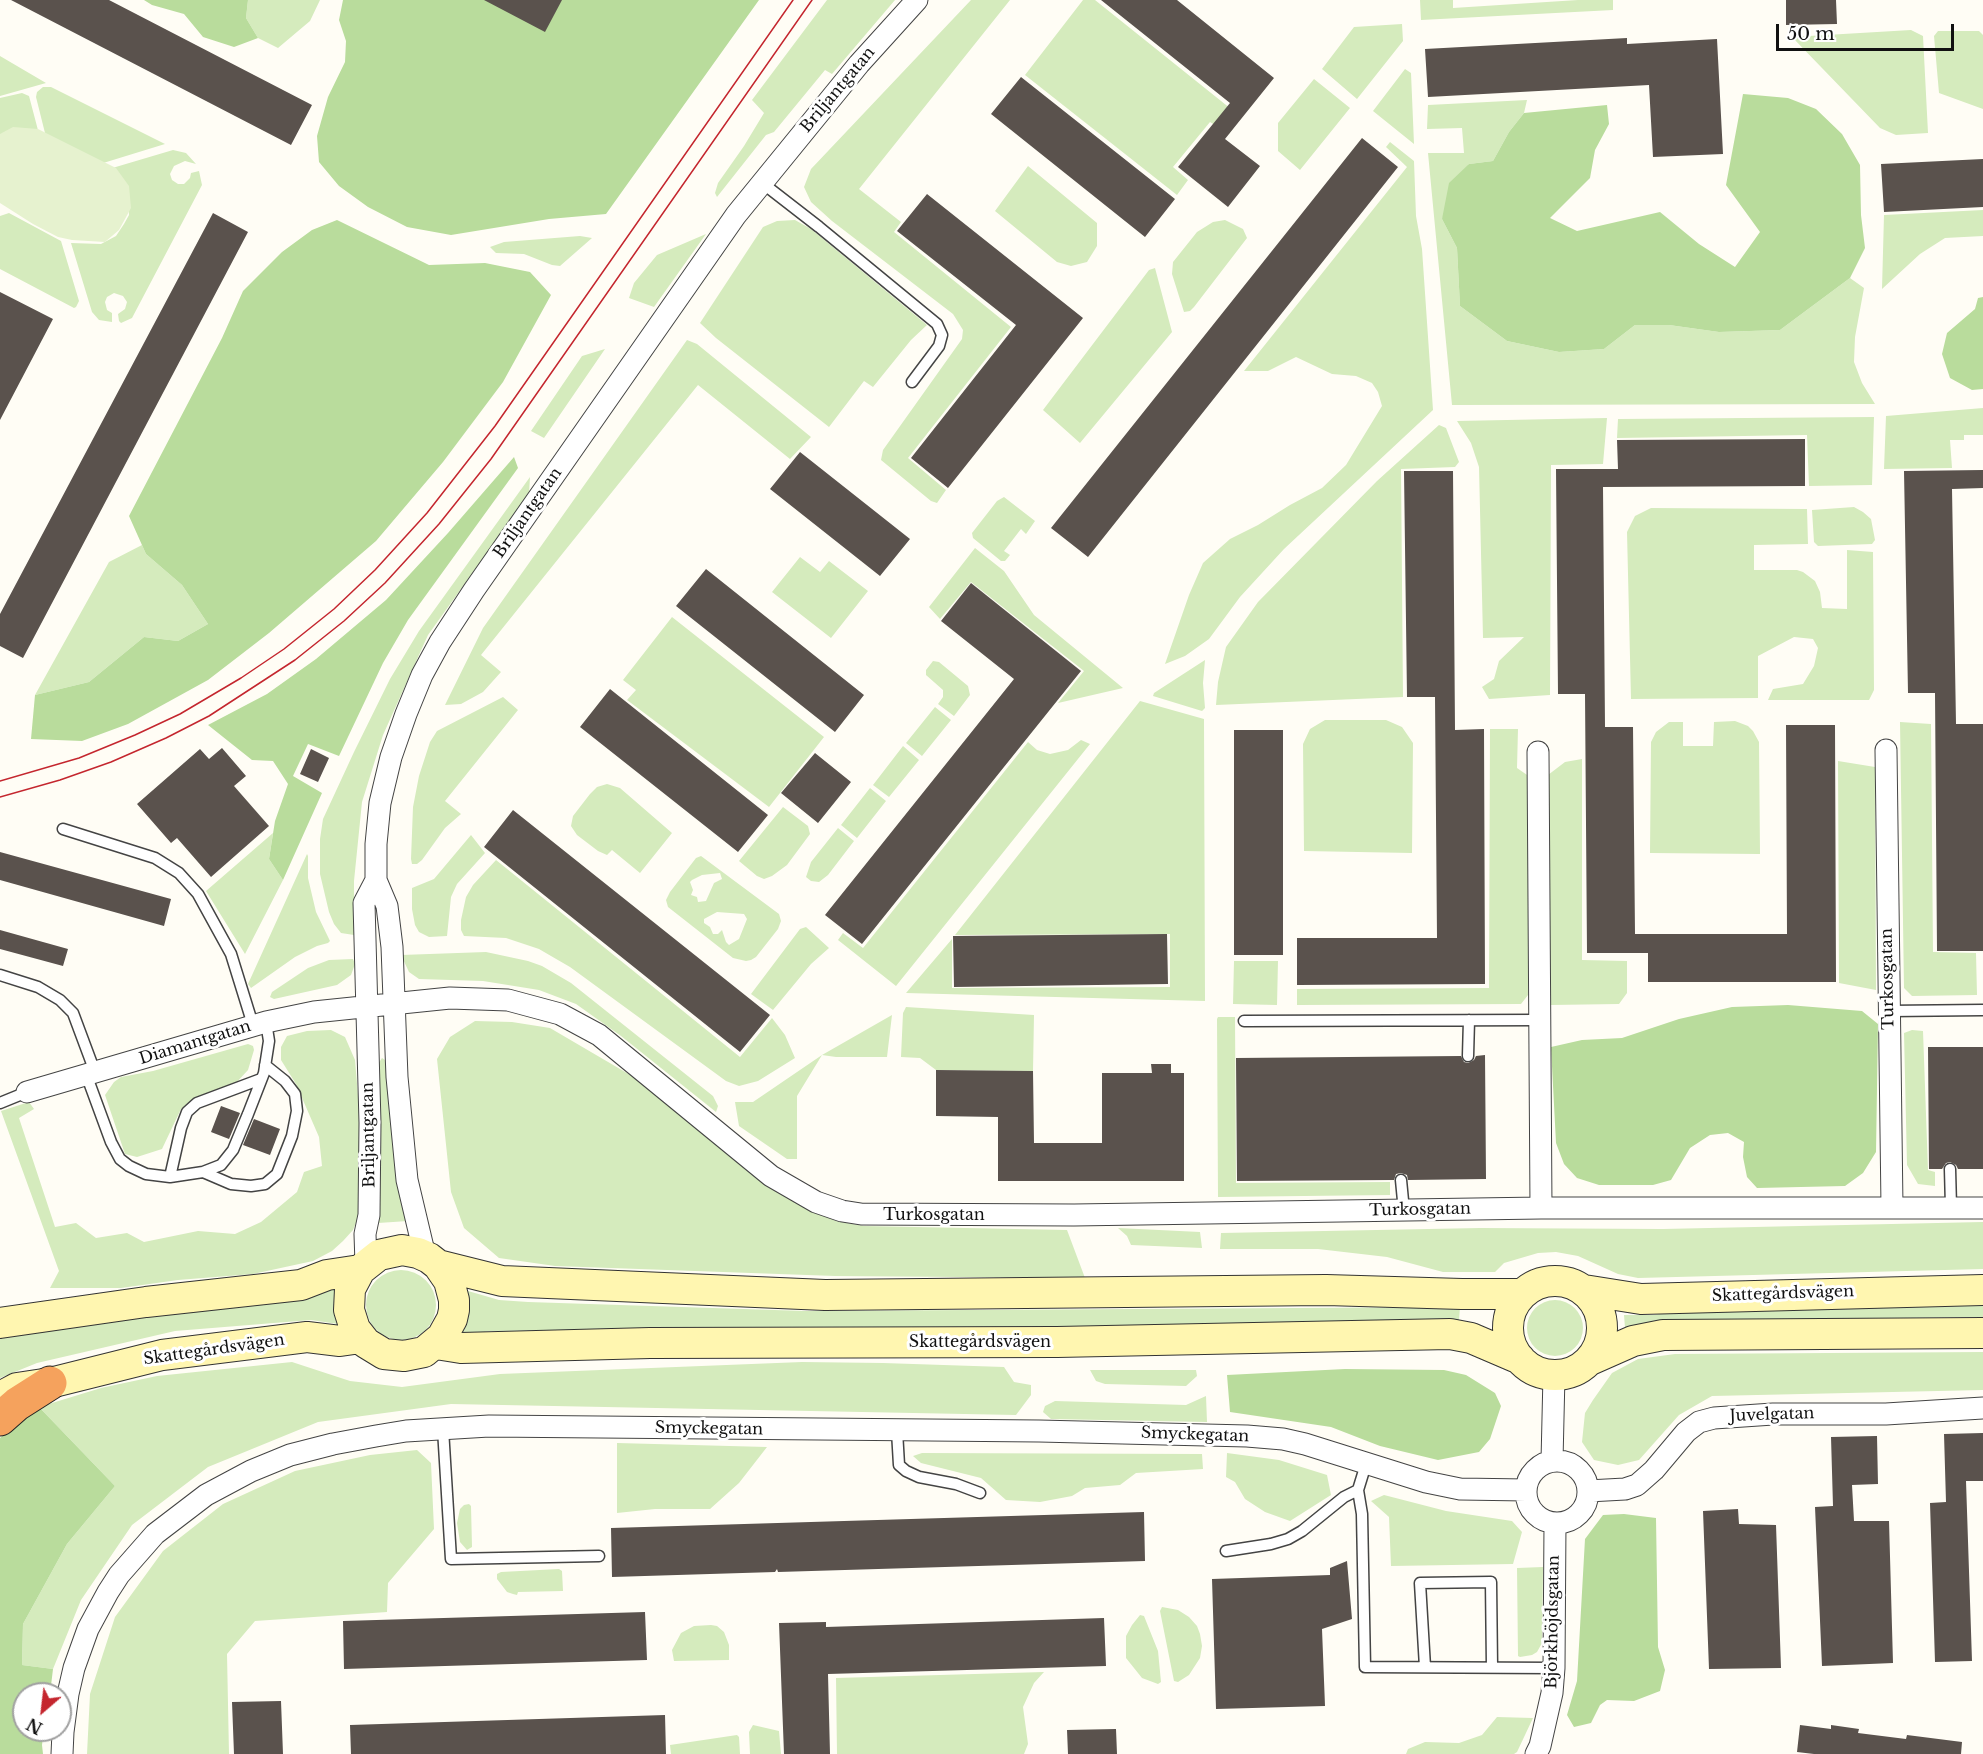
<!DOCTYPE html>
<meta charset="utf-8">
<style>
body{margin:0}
#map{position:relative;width:1983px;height:1754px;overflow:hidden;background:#fffdf5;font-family:"Libre Baskerville",serif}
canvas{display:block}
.north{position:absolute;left:12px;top:1682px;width:60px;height:60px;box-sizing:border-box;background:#fff;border:2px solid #a0a0a0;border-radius:50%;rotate:208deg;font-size:16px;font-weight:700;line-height:24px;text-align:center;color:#111}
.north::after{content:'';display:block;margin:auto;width:21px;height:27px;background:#c4262e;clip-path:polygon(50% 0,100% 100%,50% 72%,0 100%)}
.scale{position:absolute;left:1776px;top:24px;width:178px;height:27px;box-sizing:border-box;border:3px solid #111;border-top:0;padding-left:8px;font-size:18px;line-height:21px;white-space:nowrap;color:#111;-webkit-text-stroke:4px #fff;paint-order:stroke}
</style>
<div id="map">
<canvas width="1983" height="1754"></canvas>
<div class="north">N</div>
<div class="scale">50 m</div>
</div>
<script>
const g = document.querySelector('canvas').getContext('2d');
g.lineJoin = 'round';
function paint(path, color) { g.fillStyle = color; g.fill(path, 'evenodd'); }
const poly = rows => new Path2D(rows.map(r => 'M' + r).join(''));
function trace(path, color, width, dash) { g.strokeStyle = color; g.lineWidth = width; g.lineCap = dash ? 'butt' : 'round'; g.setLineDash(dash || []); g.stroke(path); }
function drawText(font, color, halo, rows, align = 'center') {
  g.font = font + ' "Libre Baskerville",serif'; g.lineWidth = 6; g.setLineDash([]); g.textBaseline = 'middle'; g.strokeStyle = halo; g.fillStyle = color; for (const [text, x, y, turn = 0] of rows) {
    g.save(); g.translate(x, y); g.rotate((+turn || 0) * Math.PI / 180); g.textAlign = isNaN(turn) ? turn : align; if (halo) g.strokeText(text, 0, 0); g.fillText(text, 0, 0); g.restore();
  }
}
const green = poly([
 [248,0,320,0,310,21,278,48,258,38,246,18],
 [827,0,895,0,832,74,825,70,774,132,766,135,717,197,715,193,718,183,744,146,764,113,752,100],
 [971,0,1010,0,859,189,901,222,894,232,1011,327,908,458,946,490,937,503,931,501,881,460,883,450,962,339,963,330,953,314,832,221,811,202,804,187,811,169],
 [1083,0,1095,0,1241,117,1229,134,1210,122,1173,167,1188,180,1177,195,1025,75],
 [1420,0,1453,0,1453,8,1578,0,1613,0,1613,10,1421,20],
 [1402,24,1403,41,1357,99,1322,69,1354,27],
 [1911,30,1923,36,1928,133,1896,135,1880,128,1792,37],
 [1938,31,1979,31,1983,35,1983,109,1939,93,1934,36],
 [0,56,46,83,0,96],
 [1405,69,1411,73,1414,144,1373,111],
 [1314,79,1350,108,1300,170,1278,151,1278,123],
 [43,87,51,87,165,144,100,164,46,137,36,97,37,92],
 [22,93,29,96,39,134,0,141,0,98],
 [1527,100,1524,113,1509,132,1493,161,1469,164,1442,219,1457,248,1460,306,1507,341,1559,352,1604,349,1635,325,1669,325,1719,332,1780,330,1850,278,1864,288,1855,337,1854,362,1862,383,1875,404,1452,405,1428,153,1464,153,1462,128,1427,129,1428,105],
 [1390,142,1414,161,1416,216,1422,249,1433,410,1284,549,1240,597,1209,639,1185,656,1165,664,1189,595,1203,563,1230,539,1258,525,1290,505,1322,488,1346,465,1382,406,1378,392,1372,383,1356,376,1332,374,1296,357,1268,371,1244,371,1407,167,1386,147],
 [173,150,186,153,196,164,185,161,174,166,170,174,172,180,178,184,184,184,190,178,191,173,199,171,202,185,132,318,121,323,119,321,118,314,125,309,127,302,123,296,114,293,107,297,105,302,107,310,112,313,112,322,99,320,92,312,71,243,101,244,116,236,124,224,129,215,128,199,109,169],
 [1028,166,1097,223,1097,246,1087,262,1071,266,1057,262,995,211],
 [1983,210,1983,236,1945,238,1920,254,1882,289,1884,215],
 [9,213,61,241,79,301,76,307,74,308,0,269,0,216],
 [795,220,811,229,927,325,911,340,873,387,864,381,829,427,716,338,700,323,763,227,777,221],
 [1225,220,1243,229,1247,238,1194,307,1190,311,1184,312,1172,274,1173,262,1197,232,1213,222],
 [706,234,654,307,629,298,634,283,657,255],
 [580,236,592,238,560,266,552,265,524,254,496,253,490,247,504,242],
 [1155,268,1172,332,1080,443,1043,410,1149,270],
 [687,340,697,344,811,437,790,459,698,385,481,655,501,672,483,692,461,704,445,705,483,628],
 [605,349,544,438,531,431,582,356],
 [1983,408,1983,435,1964,435,1964,440,1950,440,1952,468,1884,469,1886,416],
 [1874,417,1872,485,1809,486,1807,435,1617,438,1618,419],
 [1607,418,1603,464,1551,465,1550,695,1489,699,1482,687,1494,679,1499,661,1524,637,1483,638,1479,467,1471,443,1457,421],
 [1439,425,1446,428,1459,462,1455,467,1401,469,1403,697,1216,705,1218,682,1226,647,1258,602,1377,481],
 [530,477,529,494,428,635,383,735,362,802,354,881,354,935,341,933,334,924,329,912,320,874,320,839,323,819,354,752,390,679,419,631],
 [1004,497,1035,521,1026,534,1021,529,1004,551,1010,555,1005,561,1001,561,973,538,972,533,997,501],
 [1854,507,1863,512,1871,519,1875,540,1872,544,1818,546,1814,542,1812,510],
 [1651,508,1807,509,1808,544,1754,545,1754,570,1797,570,1803,572,1815,581,1820,592,1822,608,1847,609,1847,550,1873,552,1874,690,1869,700,1768,700,1773,689,1803,684,1814,666,1818,648,1813,639,1794,637,1758,656,1758,698,1631,699,1627,532,1635,516],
 [142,545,146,554,182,585,208,624,178,641,144,637,89,682,35,695,109,562],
 [975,548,1004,571,1034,615,1123,688,1058,703,1084,671,971,582,940,619,929,607],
 [800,557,820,572,829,561,868,591,831,638,772,592],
 [672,617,824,737,769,807,627,700,636,690,623,680],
 [1205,660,1203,683,1205,708,1202,711,1153,696,1154,693],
 [933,661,939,662,968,686,970,695,954,716,938,704,943,697,943,690,926,675,926,670],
 [503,697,518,710,445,801,461,814,445,828,422,860,417,864,412,864,411,859,413,807,419,776,430,742,437,731],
 [1140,701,1204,719,1205,1001,906,993,952,939,952,988,1170,987,1170,934,955,935],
 [935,707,951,720,922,756,906,743],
 [1325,720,1386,720,1402,727,1413,743,1412,853,1304,851,1303,744,1310,729],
 [1735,721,1748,726,1753,731,1759,742,1760,854,1650,853,1651,742,1656,732,1669,722,1683,722,1683,746,1713,746,1714,722],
 [1900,722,1931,724,1933,952,1976,953,1977,995,1912,996,1904,988],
 [1490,729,1518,729,1517,768,1530,777,1528,995,1521,1004,1297,1005,1297,989,1489,988],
 [1081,740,1090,744,896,986,838,940,843,933,863,948,1028,742,1037,750,1050,754,1068,750],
 [903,746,919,760,889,797,873,785],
 [1582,759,1582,960,1627,961,1627,993,1619,1004,1550,1005,1548,775,1565,762],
 [1838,761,1875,767,1876,990,1839,983],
 [607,784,620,788,672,833,640,873,612,850,607,855,598,851,577,835,571,826,573,816,590,794,597,787],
 [870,788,886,801,857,838,841,825],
 [783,807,808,826,810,834,787,865,772,876,764,879,757,876,739,861],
 [838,828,854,841,828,875,819,882,811,881,806,877,811,862],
 [273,833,269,859,283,880,245,954,206,891],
 [471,835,485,853,457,884,451,897,447,936,429,937,419,932,415,925,412,909,412,888,434,879],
 [307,854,308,856,308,878,316,912,330,941,328,943,317,946,295,957,251,988,248,984],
 [701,856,779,914,781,921,778,929,756,957,751,960,746,961,733,958,668,907,666,900,670,892,696,858],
 [720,873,722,879,714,883,706,901,698,902,697,897,691,895,693,890,690,882,692,880,702,875],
 [717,912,744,914,747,919,739,939,729,945,726,942,722,930,718,934,713,934,710,927,704,923,704,919],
 [496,860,740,1057,772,1018,785,1035,795,1058,758,1081,739,1086,726,1081,570,967,551,956,539,949,506,938,464,936,461,930,461,920,466,897,473,885],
 [806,927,829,948,811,964,773,1010,751,994,800,929],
 [486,952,528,961,542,966,571,983,713,1096,718,1106,716,1112,621,1036,576,1004,539,990,483,981,419,979,409,972,401,955],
 [353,959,355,964,351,975,337,985,274,999,270,997,272,992,308,968,329,960],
 [1234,961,1278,961,1277,1005,1233,1004],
 [906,1007,1034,1015,1033,1071,936,1070,920,1058,901,1057,903,1013],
 [892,1015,887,1057,836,1057,822,1055,797,1096,797,1159,787,1159,739,1126,735,1102,753,1102,822,1055],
 [1218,1017,1235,1017,1236,1183,1390,1182,1390,1195,1218,1197,1217,1019],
 [475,1021,512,1022,550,1028,632,1076,800,1205,836,1221,864,1226,1067,1230,1085,1278,835,1276,555,1266,499,1258,464,1228,451,1192,437,1059,450,1037],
 [331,1030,345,1037,355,1060,361,1131,363,1179,358,1218,353,1230,343,1241,332,1251,313,1261,253,1274,178,1280,121,1288,50,1288,59,1271,1,1111,29,1102,34,1109,19,1118,55,1227,76,1223,96,1238,127,1233,144,1242,198,1231,235,1234,261,1222,297,1192,304,1172,322,1166,319,1137,296,1084,281,1060,281,1047,287,1036,307,1031],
 [1912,1030,1923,1031,1928,1170,1935,1172,1935,1186,1918,1184,1907,1165,1904,1033],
 [248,1044,253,1046,254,1050,248,1070,236,1083,187,1104,181,1109,162,1149,137,1157,125,1154,105,1095,114,1082,121,1077,153,1071],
 [382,1058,391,1064,408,1221,378,1223,378,1064],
 [1983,1222,1983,1269,1638,1278,1618,1274,1578,1256,1556,1252,1538,1253,1504,1263,1495,1272,1443,1272,1387,1257,1318,1249,1220,1249,1221,1233,1480,1228,1663,1229],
 [1118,1228,1200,1232,1202,1248,1131,1245,1127,1236],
 '366 1305a35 35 0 1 1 70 0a35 35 0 1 1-70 0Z',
 [338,1288,338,1324,311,1320,175,1331,37,1363,0,1378,0,1333],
 [468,1291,499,1300,528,1302,805,1311,1460,1307,1459,1320,1099,1326,491,1331,464,1335,461,1331],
 '1527 1328a28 28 0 1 1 56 0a28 28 0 1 1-56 0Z',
 [1983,1304,1983,1317,1667,1321,1646,1323,1625,1328,1624,1315,1653,1315,1678,1311],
 [1983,1352,1983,1390,1712,1396,1679,1415,1639,1460,1618,1465,1594,1460,1582,1442,1585,1413,1593,1400,1612,1373,1638,1359,1675,1354],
 [292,1362,350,1381,402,1387,500,1374,802,1362,883,1363,1004,1367,1014,1382,1031,1385,1031,1395,1016,1415,451,1404,318,1422,208,1467,132,1525,81,1600,53,1669,22,1665,23,1624,67,1544,115,1486,39,1407,101,1388,157,1376],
 [1090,1370,1196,1370,1197,1376,1186,1386,1105,1384,1096,1381],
 [1206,1396,1207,1422,1051,1419,1043,1412,1045,1406,1055,1401,1186,1405],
 [617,1443,767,1447,739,1483,710,1509,655,1509,617,1513],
 [417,1450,431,1463,434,1529,388,1583,387,1612,255,1621,227,1654,229,1754,87,1754,90,1694,115,1617,163,1551,223,1504,295,1471,370,1455],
 [922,1453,1202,1454,1203,1469,1136,1473,1120,1485,1085,1488,1072,1496,1040,1502,1006,1500,981,1478,921,1463,913,1456],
 [1227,1453,1279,1460,1327,1475,1331,1495,1290,1521,1265,1512,1245,1499,1235,1482,1226,1477],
 [1384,1495,1446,1511,1512,1521,1522,1532,1513,1564,1391,1566,1389,1517,1371,1501],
 [469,1504,471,1506,472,1547,467,1550,460,1542,457,1523,460,1509,464,1505],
 [1543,1567,1542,1643,1537,1652,1532,1655,1520,1657,1518,1656,1517,1568],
 [559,1569,562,1571,563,1591,518,1592,517,1595,513,1594,507,1592,497,1579,497,1574,501,1572],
 [1162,1607,1178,1610,1189,1617,1197,1626,1200,1634,1202,1646,1200,1658,1189,1675,1178,1682,1174,1681,1160,1611],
 [1140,1615,1144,1616,1158,1651,1161,1682,1158,1684,1142,1678,1126,1658,1126,1636,1132,1625],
 [711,1625,717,1626,724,1632,729,1645,729,1660,674,1661,672,1650,681,1633,694,1626],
 [1044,1672,1034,1683,1023,1707,1028,1744,1024,1754,837,1754,836,1678],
 [1497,1717,1533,1718,1517,1752,1514,1754,1406,1754,1408,1749,1425,1742,1459,1743,1482,1735],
 [753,1725,779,1731,781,1754,750,1754,749,1732],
 [737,1735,739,1737,740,1754,671,1754,670,1745]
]);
const forest = poly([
 [144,0,248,0,246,18,258,38,234,47,203,37,184,14,152,5],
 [343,0,759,0,606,214,549,219,451,235,407,227,368,207,339,186,319,162,317,136,328,97,345,62,346,41,339,20],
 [1743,94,1788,98,1816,109,1842,134,1860,165,1861,215,1865,248,1850,278,1780,330,1719,332,1669,325,1635,325,1604,349,1559,352,1507,341,1460,306,1457,248,1442,219,1449,183,1469,164,1493,161,1509,132,1524,113,1607,105,1609,124,1595,150,1590,178,1550,218,1577,231,1660,212,1699,244,1735,267,1760,232,1726,185],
 [337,220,429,265,485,263,530,272,551,295,503,382,443,462,376,541,269,633,208,680,128,724,82,741,31,739,35,695,89,682,144,637,178,641,208,624,182,585,146,554,129,516,222,338,243,291,282,252,312,230],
 [1983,297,1983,389,1972,390,1950,378,1942,354,1947,333,1975,309,1978,298],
 [514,457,518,468,408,620,383,663,339,756,308,744,293,776,322,793,283,880,269,859,275,821,288,784,273,761,252,760,208,725,267,694,316,659,386,600,448,533],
 [1788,1005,1862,1011,1878,1024,1876,1152,1863,1173,1845,1186,1757,1188,1747,1177,1743,1157,1744,1142,1728,1133,1710,1135,1690,1148,1671,1180,1653,1185,1599,1185,1577,1178,1564,1164,1556,1143,1551,1047,1582,1040,1622,1038,1679,1019,1732,1007],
 [1345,1369,1444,1370,1466,1375,1495,1393,1501,1406,1490,1439,1479,1452,1438,1460,1380,1446,1331,1427,1230,1412,1227,1375],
 [39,1407,115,1486,67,1544,23,1624,22,1665,53,1669,50,1694,24,1694,24,1730,44,1730,42,1745,43,1754,0,1754,0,1438,18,1421],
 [1624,1514,1656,1518,1658,1647,1665,1670,1660,1691,1634,1701,1607,1700,1600,1705,1591,1723,1574,1727,1567,1715,1577,1681,1585,1539,1603,1515]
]);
const pitch = poly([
 [13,127,38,129,116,168,129,186,131,208,119,230,105,242,72,240,58,237,33,224,0,203,0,134]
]);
const building = poly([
 [11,0,109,0,312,105,291,145],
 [484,0,562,0,545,32],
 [1101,0,1177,0,1274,78,1225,139,1260,166,1228,207,1178,167,1230,103],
 [1786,0,1836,0,1837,24,1786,25],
 [1627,38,1627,44,1717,39,1723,154,1653,157,1649,85,1428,97,1425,49],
 [1021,77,1175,199,1145,237,991,114],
 [1362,138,1398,167,1088,557,1051,528],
 [1983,159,1983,207,1884,212,1881,164],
 [927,194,1083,318,948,488,911,458,1016,325,897,231],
 [213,213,248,232,23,658,0,646,0,614],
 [0,292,53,319,0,420],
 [1805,439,1805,486,1603,487,1605,727,1633,727,1635,934,1787,934,1786,725,1835,725,1836,982,1648,982,1648,953,1587,953,1585,694,1558,694,1556,469,1618,469,1617,440],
 [800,452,910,539,880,576,770,489],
 [1983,470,1983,488,1952,489,1956,724,1983,724,1983,951,1937,951,1935,693,1908,693,1904,471],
 [1404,471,1453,471,1455,730,1484,729,1485,984,1297,985,1297,938,1437,938,1435,697,1407,697],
 [706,569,864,695,835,732,676,606],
 [971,583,1081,671,862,944,825,915,1014,679,941,621],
 [610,689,768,815,738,852,580,727],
 [1234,730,1283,730,1283,955,1234,955],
 [222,748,246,776,234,786,269,826,211,877,177,838,171,843,137,804,200,749,209,759],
 [311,749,329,758,318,782,300,774],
 [815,753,851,782,818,823,781,793],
 [513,810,770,1015,740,1052,484,847],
 [0,852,171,899,164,926,0,880],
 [0,930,68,949,63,966,0,949],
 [1167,934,1168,984,954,987,953,936],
 [1928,1047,1983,1047,1983,1169,1958,1169,1956,1165,1950,1162,1946,1163,1942,1169,1929,1169],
 [1485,1055,1486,1179,1408,1180,1407,1175,1401,1173,1396,1174,1394,1180,1237,1181,1236,1058,1461,1056,1464,1062,1468,1063,1474,1060,1476,1056],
 [1151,1064,1171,1064,1171,1073,1184,1073,1184,1181,998,1181,998,1117,936,1116,936,1070,1033,1071,1034,1143,1102,1143,1102,1073,1152,1073],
 [221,1106,240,1113,229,1139,211,1132],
 [254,1119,280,1129,270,1155,243,1145],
 [1983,1433,1983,1481,1966,1481,1972,1661,1935,1662,1930,1503,1946,1502,1944,1434],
 [1877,1436,1878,1484,1852,1485,1854,1521,1889,1521,1893,1663,1822,1666,1815,1507,1833,1506,1831,1437],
 [1738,1509,1739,1524,1776,1525,1781,1668,1709,1669,1703,1511],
 [1144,1512,1145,1561,778,1572,777,1569,775,1572,612,1577,611,1528],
 [1347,1561,1352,1619,1322,1629,1325,1706,1216,1709,1212,1579,1330,1575,1330,1568],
 [645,1612,647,1660,344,1669,343,1621],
 [1104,1618,1106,1666,828,1674,830,1754,784,1754,779,1623,826,1622,826,1627],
 [281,1701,283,1754,234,1754,232,1702],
 [665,1715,666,1754,351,1754,350,1725],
 [1800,1725,1831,1729,1831,1725,1859,1729,1858,1733,1906,1739,1907,1735,1962,1742,1961,1754,1814,1754,1797,1752],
 [1116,1729,1117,1754,1068,1754,1067,1730]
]);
const lane = poly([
 [761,182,819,227,937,324,942,335,939,346,912,382],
 [63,829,155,858,179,873,198,894,231,954,253,1025],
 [0,975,38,987,60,1000,73,1013,95,1072],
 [1889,1011,1983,1010],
 [1244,1021,1538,1020],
 [1468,1056,1469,1020],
 [86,1074,111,1142,120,1159,129,1166,146,1174,170,1177,203,1172,221,1165,233,1150,248,1114,264,1073,269,1041,266,1022],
 [0,1103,27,1092],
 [1950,1169,1951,1207],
 [203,1172,231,1184,251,1186,265,1184,277,1174,292,1136,297,1111,295,1094,285,1081,265,1065],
 [170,1177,181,1128,187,1112,197,1103,261,1079],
 [1401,1180,1404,1211],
 [443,1429,451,1559,599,1556],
 [897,1431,899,1465,906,1471,919,1477,956,1484,980,1493],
 [1366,1464,1358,1490,1362,1514,1365,1667,1554,1668],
 [1226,1551,1271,1544,1288,1539,1302,1531,1344,1497,1358,1490],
 [1425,1667,1420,1583,1491,1582,1492,1667]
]);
const street = poly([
 [1886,750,1892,1207],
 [1538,752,1541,1208],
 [27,1092,266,1022,314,1012,450,998,508,1000,560,1014,599,1035,771,1176,816,1202,842,1211,861,1214,1074,1215,1541,1208,1983,1208],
 [425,1256,407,1180,397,1077,392,947,387,906,376,880,376,844,380,803,391,757,406,714,422,675,440,642,474,590,736,215,859,64,917,0],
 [366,1264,365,1234,369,1215,370,1123,364,903,376,880],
 [1552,1461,1554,1375],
 '1526 1492a31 31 0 1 1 62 0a31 31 0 1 1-62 0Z',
 [1588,1491,1625,1489,1637,1485,1654,1470,1686,1432,1699,1422,1714,1418,1773,1414,1886,1414,1983,1408],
 [62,1754,63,1732,68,1694,74,1668,88,1629,108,1592,119,1575,155,1534,206,1495,251,1471,290,1455,333,1444,376,1436,406,1431,489,1426,1039,1431,1247,1436,1283,1439,1305,1444,1426,1482,1460,1489,1526,1490],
 [1536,1754,1540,1746,1552,1693,1554,1668,1555,1523]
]);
const secondary = poly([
 [438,1265,502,1281,825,1295,1326,1290,1462,1294,1522,1294],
 '1508 1328a47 47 0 1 1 94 0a47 47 0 1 1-94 0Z',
 [1584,1290,1641,1299,1983,1290],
 [0,1323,146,1302,301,1285,327,1275,360,1270,379,1255,402,1250,418,1253,429,1258,438,1265,449,1281,454,1300,454,1310,452,1319,442,1337,424,1352,404,1356,384,1354,366,1343,355,1329,349,1310,350,1289,360,1270],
 [436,1344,461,1348,650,1343,1057,1342,1450,1334,1471,1338,1520,1359],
 [1590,1360,1633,1341,1663,1335,1983,1333],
 [0,1397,17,1388,50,1383,162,1355,307,1337,340,1341,361,1338]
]);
const highway = poly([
 [0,1419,17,1404,50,1383]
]);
const tram = poly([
 [0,781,79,758,135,735,180,714,241,678,284,649,334,609,375,570,427,513,495,426,793,0],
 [0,797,60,780,111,762,166,738,209,716,295,660,344,621,385,583,439,524,491,459,812,0]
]);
const streetNames = [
 ["Briljantgatan",838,90,-50],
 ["Briljantgatan",528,513,-55],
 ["Turkosgatan",1888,979,-91],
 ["Diamantgatan",195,1043,-17],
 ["Briljantgatan",369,1135,-91],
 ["Turkosgatan",1420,1210,-1],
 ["Turkosgatan",934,1215],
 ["Skattegårdsvägen",1783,1294,-2],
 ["Skattegårdsvägen",980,1342],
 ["Skattegårdsvägen",214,1350,-8],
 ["Juvelgatan",1772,1415,-2],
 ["Smyckegatan",709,1429,1],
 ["Smyckegatan",1195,1435,2],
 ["Björkhöjdsgatan",1553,1622,-89]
];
paint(green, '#d5ebbd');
paint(forest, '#b9dc9c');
paint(pitch, '#e6f2cf');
paint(building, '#5a524d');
trace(lane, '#444', 13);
trace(street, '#444', 23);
trace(secondary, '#333', 32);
trace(highway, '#222', 35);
trace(lane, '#fff', 10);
trace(street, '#fff', 21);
trace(secondary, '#fff6b0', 30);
trace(highway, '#f5a25d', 33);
trace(tram, '#c4262e', 1.5);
drawText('16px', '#111', '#fff', streetNames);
</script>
